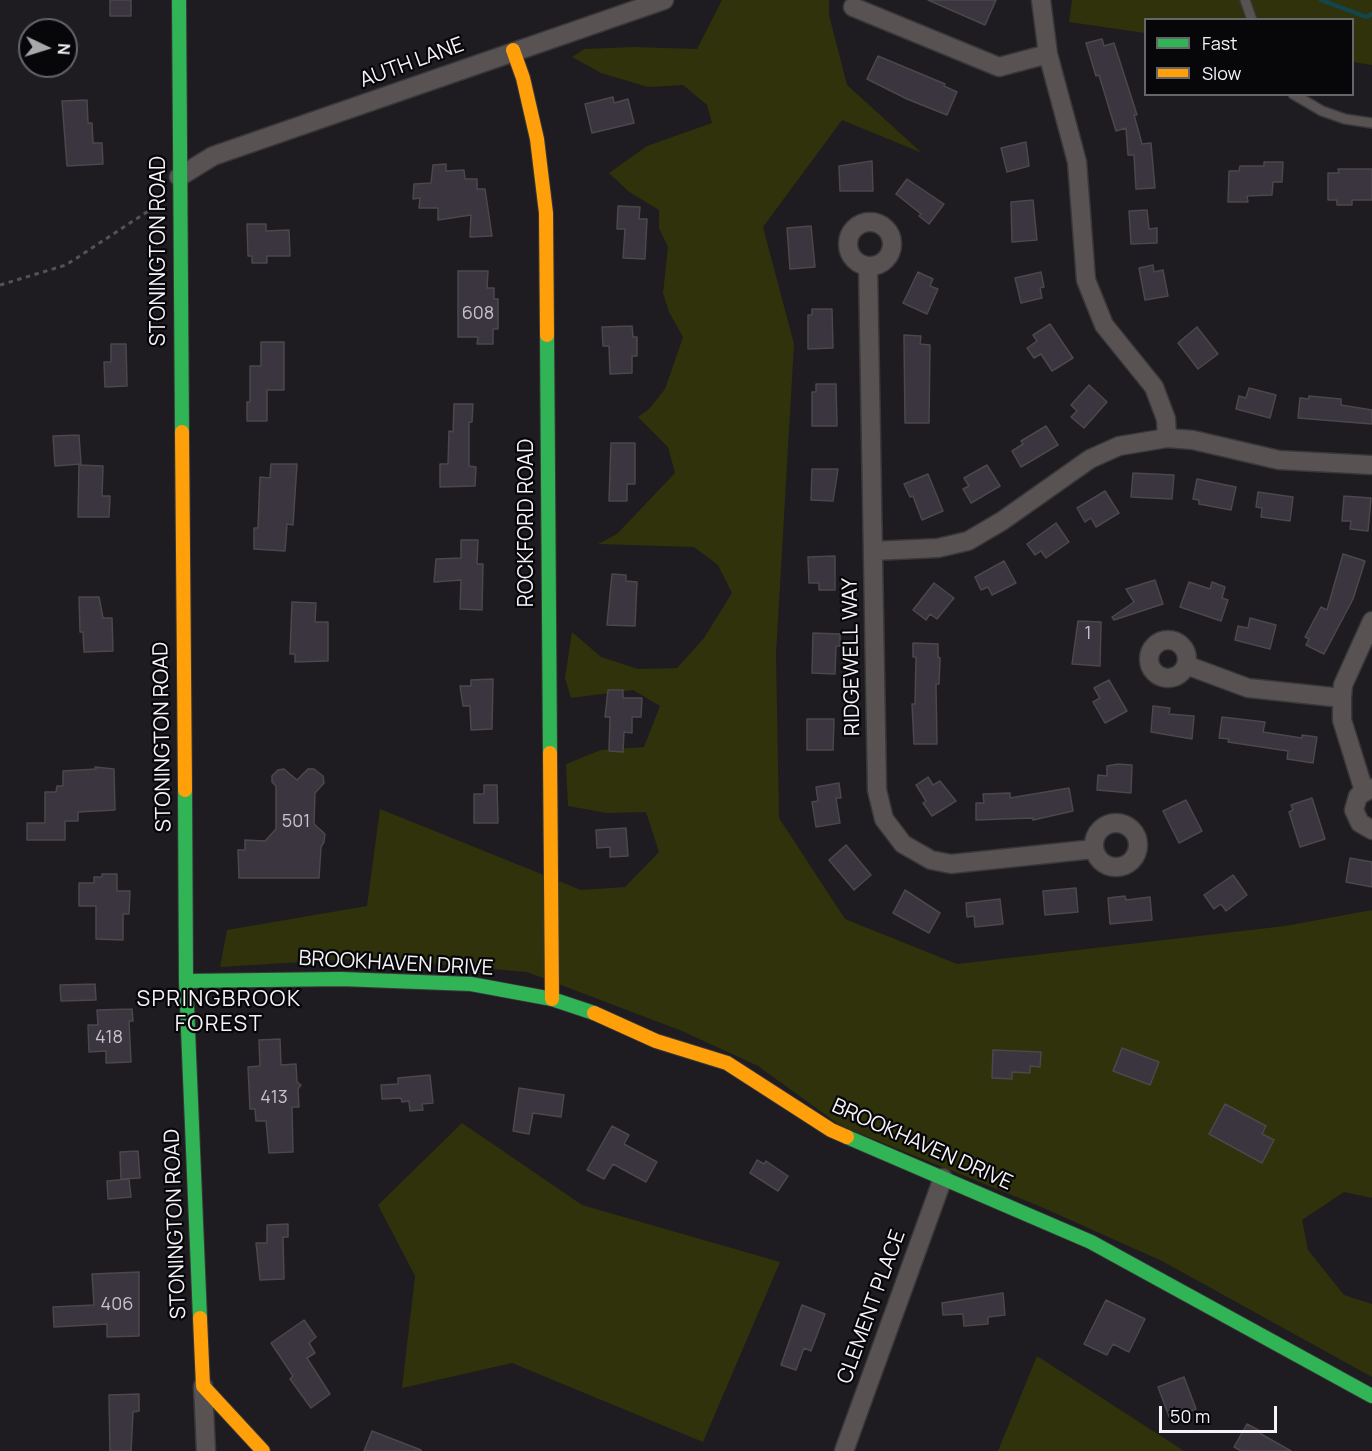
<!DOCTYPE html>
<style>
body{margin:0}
#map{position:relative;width:1372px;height:1451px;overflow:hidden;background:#1e1c20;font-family:Manrope,sans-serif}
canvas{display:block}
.legend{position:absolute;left:1144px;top:18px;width:210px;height:78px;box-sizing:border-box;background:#070609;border:2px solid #666569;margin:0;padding:8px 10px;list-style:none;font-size:18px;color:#f5f3f8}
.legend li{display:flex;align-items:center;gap:12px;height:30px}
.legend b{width:30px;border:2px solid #666569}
.north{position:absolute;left:18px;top:18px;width:60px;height:60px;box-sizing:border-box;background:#070609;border:2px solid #666569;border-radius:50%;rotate:94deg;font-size:16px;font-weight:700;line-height:24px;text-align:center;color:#f5f3f8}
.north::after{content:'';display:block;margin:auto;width:21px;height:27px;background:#aaa8ac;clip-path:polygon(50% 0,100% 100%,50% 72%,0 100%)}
.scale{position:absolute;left:1159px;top:1406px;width:118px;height:27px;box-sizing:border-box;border:3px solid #f5f3f8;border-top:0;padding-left:8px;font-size:18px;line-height:21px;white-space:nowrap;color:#f5f3f8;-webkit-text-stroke:4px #070609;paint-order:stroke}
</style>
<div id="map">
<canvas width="1372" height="1451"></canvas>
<ul class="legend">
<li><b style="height:8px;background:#30b455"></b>Fast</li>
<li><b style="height:8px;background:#ff9f0a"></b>Slow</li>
</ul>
<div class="north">N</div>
<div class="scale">50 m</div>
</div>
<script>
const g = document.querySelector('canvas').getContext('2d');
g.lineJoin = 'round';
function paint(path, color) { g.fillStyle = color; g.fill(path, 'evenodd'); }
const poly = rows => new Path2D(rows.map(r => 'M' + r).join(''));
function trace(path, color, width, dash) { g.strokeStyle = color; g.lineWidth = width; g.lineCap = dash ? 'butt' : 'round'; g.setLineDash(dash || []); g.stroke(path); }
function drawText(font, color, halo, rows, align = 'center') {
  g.font = font + ' Manrope,sans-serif'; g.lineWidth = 4.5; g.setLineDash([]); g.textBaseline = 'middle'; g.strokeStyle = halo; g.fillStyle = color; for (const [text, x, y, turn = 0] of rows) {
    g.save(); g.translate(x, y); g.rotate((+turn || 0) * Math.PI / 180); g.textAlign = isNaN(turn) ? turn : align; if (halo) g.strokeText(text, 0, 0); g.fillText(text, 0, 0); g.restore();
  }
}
const green = poly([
 [722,0,829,0,829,15,847,85,922,153,842,120,763,227,794,344,776,654,779,818,845,919,957,964,1285,926,1372,910,1372,1198,1344,1192,1302,1220,1308,1250,1344,1295,1372,1304,1372,1377,1162,1261,1039,1206,841,1126,758,1066,682,1031,527,972,367,958,220,967,227,930,367,906,380,809,581,890,625,887,659,852,646,812,607,813,568,806,566,764,601,750,644,747,660,706,633,690,571,698,565,678,572,632,601,657,638,669,677,668,704,638,732,593,718,565,694,547,598,544,617,534,675,473,668,447,638,417,649,409,665,389,683,337,669,312,663,293,668,247,659,228,659,210,628,191,609,173,647,146,712,123,707,105,683,85,648,87,601,73,572,57,584,49,633,47,697,49],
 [1072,0,1372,0,1372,65,1353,62,1352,20,1146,20,1145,33,1069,22],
 [462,1123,582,1205,780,1262,703,1442,512,1363,402,1388,415,1276,378,1205],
 [1037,1356,1184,1451,998,1451]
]);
const stream = poly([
 [1321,0,1366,17,1372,14]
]);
const building = poly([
 [110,0,131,0,131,16,110,16,110,0],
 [928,0,996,0,985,25,928,0],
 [1102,39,1104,46,1114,43,1137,115,1134,115,1142,144,1151,143,1155,188,1136,189,1134,155,1128,155,1126,128,1116,131,1099,75,1096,76,1086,43,1102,39],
 [878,56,945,84,944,86,957,92,947,115,907,99,867,79,878,56],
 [613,97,614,103,628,99,634,123,592,133,585,104,613,97],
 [87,100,88,123,92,123,93,143,102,143,103,164,67,166,62,101,87,100],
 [1026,142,1029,166,1007,172,1001,148,1026,142],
 [872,161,873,191,840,191,839,166,872,161],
 [1264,162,1283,162,1282,182,1273,182,1272,195,1247,196,1248,202,1228,202,1229,171,1239,171,1240,166,1264,166,1264,162],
 [446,164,446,171,464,170,465,179,477,179,477,189,485,189,492,236,470,237,471,215,438,220,438,208,419,208,420,198,413,199,414,184,431,183,433,165,446,164],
 [1338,169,1372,169,1372,200,1352,200,1352,205,1337,205,1337,200,1328,200,1328,173,1339,173,1338,169],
 [907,179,944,204,929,224,919,216,921,214,896,194,907,179],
 [1033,200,1037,240,1012,242,1011,202,1033,200],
 [618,206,640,207,639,219,647,219,645,259,623,258,625,229,617,229,618,206],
 [1147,210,1149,229,1157,228,1157,243,1131,244,1129,211,1147,210],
 [247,224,266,224,266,231,289,230,290,256,267,256,267,263,252,263,252,256,248,256,247,224],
 [811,226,815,267,790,269,787,228,811,226],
 [1153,265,1154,272,1163,270,1168,296,1145,300,1139,268,1153,265],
 [458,271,488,271,487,288,494,288,494,299,498,299,498,329,493,329,493,344,477,344,478,337,458,337,458,271],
 [918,272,933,279,930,286,938,289,927,314,903,303,918,272],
 [1041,272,1044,287,1040,288,1042,298,1021,303,1015,278,1041,272],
 [812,309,832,309,833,348,808,349,808,315,812,315,812,309],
 [1050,324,1073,358,1052,371,1041,354,1034,358,1027,348,1037,341,1033,335,1050,324],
 [632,326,633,337,637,337,637,356,632,356,632,373,610,374,609,346,603,346,602,327,632,326],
 [1197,327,1218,354,1198,369,1178,343,1197,327],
 [904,335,921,336,920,344,930,345,929,423,905,423,904,335],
 [261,342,284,342,284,390,267,390,267,421,247,421,247,402,250,402,250,366,261,366,261,342],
 [111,344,126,344,127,386,105,387,104,362,111,362,111,344],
 [816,384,836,384,837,426,812,426,812,392,816,392,816,384],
 [1089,385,1107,402,1084,428,1071,417,1077,411,1071,405,1089,385],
 [1249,388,1276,395,1270,418,1236,409,1239,396,1246,398,1249,388],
 [1309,396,1341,399,1341,405,1372,410,1372,424,1298,418,1300,398,1309,399,1309,396],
 [454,404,473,404,472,422,469,422,469,466,476,467,475,486,440,487,440,464,448,464,449,431,453,432,454,404],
 [1046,426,1058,445,1021,467,1012,451,1023,444,1021,441,1046,426],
 [79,435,81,464,55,466,53,436,79,435],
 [611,443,635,443,635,484,627,484,627,501,609,501,611,443],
 [271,464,297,464,293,525,287,524,285,551,254,549,254,528,258,528,260,477,270,478,271,464],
 [79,465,103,466,102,496,110,496,109,517,78,517,79,465],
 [987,465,1000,486,971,503,963,489,969,486,964,478,987,465],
 [812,469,838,469,833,501,811,500,812,469],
 [1133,473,1174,475,1172,499,1131,497,1133,473],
 [928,474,943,511,922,520,913,496,910,497,904,484,928,474],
 [1197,479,1236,487,1231,510,1199,504,1199,500,1193,499,1197,479],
 [1105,491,1119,513,1096,527,1091,518,1085,522,1077,508,1105,491],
 [1258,492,1293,497,1290,521,1261,517,1262,508,1256,507,1258,492],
 [1344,496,1371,498,1368,531,1350,529,1351,521,1342,521,1344,496],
 [1056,523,1069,542,1046,558,1041,551,1035,555,1027,544,1056,523],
 [461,540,478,540,477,564,483,564,482,610,460,609,461,580,434,582,436,559,461,558,461,540],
 [1343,554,1365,561,1353,599,1324,654,1306,645,1309,639,1305,637,1321,607,1327,610,1343,554],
 [835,556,835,590,819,590,819,583,809,583,808,557,835,556],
 [1004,561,1016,583,992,595,988,587,981,590,975,577,1004,561],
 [612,574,626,575,626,581,637,582,635,626,607,625,612,574],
 [1155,580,1163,604,1114,620,1112,617,1134,602,1126,589,1155,580],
 [1189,582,1210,589,1212,582,1225,587,1222,598,1228,600,1221,621,1180,607,1189,582],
 [934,583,954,598,937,619,930,614,926,620,913,610,934,583],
 [79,597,99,597,103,618,112,618,113,651,84,652,83,632,80,632,79,597],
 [292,602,316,603,315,622,328,622,328,661,295,662,295,654,290,654,292,602],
 [1250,618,1276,625,1270,649,1235,640,1238,626,1248,628,1250,618],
 [1078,621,1101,622,1100,666,1072,664,1078,621],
 [813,633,840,634,840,646,836,646,835,674,812,673,813,633],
 [913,643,938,644,938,657,940,658,939,684,936,684,937,744,914,744,912,704,915,704,916,657,913,657,913,643],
 [493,679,492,729,471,730,470,706,463,706,460,686,471,686,471,680,493,679],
 [1109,680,1127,711,1105,723,1093,702,1100,698,1094,688,1109,680],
 [608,690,623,690,623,698,642,698,641,717,632,717,632,733,624,732,623,752,609,751,610,717,605,717,608,690],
 [1153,706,1170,708,1169,714,1194,716,1192,739,1151,732,1153,706],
 [1222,717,1265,722,1263,732,1302,738,1302,735,1317,737,1313,763,1287,759,1288,751,1228,742,1229,739,1219,738,1222,717],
 [807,719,834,719,833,750,807,750,807,719],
 [1118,764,1132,765,1131,793,1097,790,1098,775,1107,776,1107,766,1118,764],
 [95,767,114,769,115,810,78,812,78,821,65,821,65,840,27,840,27,823,45,823,45,792,56,792,57,786,63,786,63,771,96,769,95,767],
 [284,769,297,780,308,769,314,769,323,776,324,783,315,793,314,824,325,834,324,842,321,847,319,878,239,878,238,850,245,850,245,840,265,841,276,829,276,786,272,782,272,776,278,770,284,769],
 [928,777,933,785,940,781,956,801,932,816,923,803,926,801,916,785,928,777],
 [839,783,841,798,836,798,840,823,816,827,812,802,818,801,816,787,839,783],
 [484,785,497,785,498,823,474,823,474,794,484,794,484,785],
 [1069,788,1073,811,1033,820,1033,818,976,820,976,803,984,803,983,794,1010,793,1010,798,1069,788],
 [1312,798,1325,839,1300,847,1289,812,1293,810,1291,805,1312,798],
 [1186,800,1202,831,1179,843,1163,811,1186,800],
 [626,828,628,856,610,857,610,847,597,848,596,830,626,828],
 [846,845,871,875,854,890,829,860,846,845],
 [1350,858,1372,862,1372,887,1346,882,1350,858],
 [102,874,117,874,117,891,130,891,129,914,123,914,123,940,96,939,96,906,79,906,79,883,94,883,94,877,102,877,102,874],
 [1233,875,1247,895,1226,911,1221,904,1214,909,1204,895,1233,875],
 [1076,888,1078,912,1045,915,1043,891,1076,888],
 [905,890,940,913,929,933,893,913,905,890],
 [1125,896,1126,900,1150,897,1152,920,1110,924,1108,898,1125,896],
 [1000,899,1003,924,975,927,974,916,967,917,966,903,1000,899],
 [95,984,96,1000,61,1001,60,985,95,984],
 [132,1009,133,1021,129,1021,131,1062,106,1063,106,1051,89,1052,88,1025,98,1025,97,1010,132,1009],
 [280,1039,281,1065,296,1064,297,1082,301,1085,298,1089,299,1107,292,1107,293,1152,269,1153,266,1121,256,1121,255,1109,250,1109,248,1067,260,1066,259,1040,280,1039],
 [1122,1048,1159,1062,1150,1085,1113,1071,1122,1048],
 [993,1050,1041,1052,1040,1067,1030,1066,1030,1073,1012,1072,1012,1079,992,1078,993,1050],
 [430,1075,433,1103,422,1104,423,1110,410,1111,409,1101,402,1102,401,1098,382,1099,381,1085,398,1084,398,1078,430,1075],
 [519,1088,564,1095,561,1117,533,1113,529,1134,513,1131,519,1088],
 [1225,1104,1266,1126,1262,1134,1274,1140,1262,1163,1209,1134,1225,1104],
 [612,1126,629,1135,624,1144,657,1162,646,1182,613,1164,604,1179,587,1170,612,1126],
 [138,1151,140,1178,121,1179,120,1152,138,1151],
 [757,1160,764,1164,766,1161,788,1176,778,1191,750,1173,757,1160],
 [129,1179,131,1197,108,1199,107,1181,129,1179],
 [288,1224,288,1237,283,1237,284,1279,260,1280,256,1243,267,1243,267,1225,288,1224],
 [139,1272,139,1336,107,1337,107,1324,54,1327,53,1307,94,1305,92,1274,139,1272],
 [1003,1293,1005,1315,988,1317,988,1324,964,1326,963,1314,943,1315,942,1303,1003,1293],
 [1106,1300,1145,1319,1129,1352,1113,1344,1107,1355,1084,1344,1106,1300],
 [802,1305,825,1314,811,1351,804,1348,796,1370,781,1365,802,1305],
 [304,1320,316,1337,309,1343,315,1353,307,1358,330,1394,311,1408,290,1379,293,1376,271,1343,304,1320],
 [1184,1377,1196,1409,1170,1419,1158,1387,1184,1377],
 [139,1394,139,1411,133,1412,131,1451,110,1451,109,1395,139,1394],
 [1247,1424,1262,1432,1261,1434,1291,1451,1241,1451,1234,1447,1247,1424],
 [372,1431,421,1450,421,1451,364,1451,372,1431]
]);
const path = poly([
 [0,285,66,265,162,202]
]);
const lane = poly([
 [1245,0,1252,20],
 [1293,94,1322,111,1345,119,1372,123]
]);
const street = poly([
 [1041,0,1048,54,1077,162,1086,280,1104,325,1154,387,1166,419,1167,438],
 [853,7,999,67,1048,54],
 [179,177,213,156,664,0],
 '848 244a22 22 0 1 1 44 0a22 22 0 1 1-44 0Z',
 [868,266,877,790,884,819,903,844,931,860,951,864,1094,849],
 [873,551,938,548,968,541,1002,521,1090,459,1119,446,1167,438,1193,440,1279,460,1372,465],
 '1149 659a19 19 0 1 1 38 0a19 19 0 1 1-38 0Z',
 [1186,665,1248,688,1342,698],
 [1372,788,1358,796,1354,810,1360,823,1372,830],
 [1364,791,1342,720,1342,698,1343,685,1372,621],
 '1094 845a22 22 0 1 1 44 0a22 22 0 1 1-44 0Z',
 [203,1386,206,1451],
 [844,1451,943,1178]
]);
const fast = poly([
 [179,0,182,432],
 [547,335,550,753],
 [185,790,186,981,200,1318],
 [186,981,341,979,471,984,552,999,594,1013],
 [847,1137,1091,1242,1372,1396]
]);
const slow = poly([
 [513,50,523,78,537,139,546,213,547,335],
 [182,432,185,790],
 [550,753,552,999],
 [594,1013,656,1041,727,1063,831,1130,847,1137],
 [200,1318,203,1386,263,1451]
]);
const numberNames = [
 ["608",478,314],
 ["1",1088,634],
 ["501",296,822],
 ["418",109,1038],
 ["413",274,1098],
 ["406",117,1305]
];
const streetNames = [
 ["AUTH LANE",412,63,-20],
 ["STONINGTON ROAD",159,251,-90],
 ["ROCKFORD ROAD",527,523,-90],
 ["RIDGEWELL WAY",852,657,-91],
 ["STONINGTON ROAD",163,737,-91],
 ["BROOKHAVEN DRIVE",396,964,3],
 ["BROOKHAVEN DRIVE",922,1145,24],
 ["STONINGTON ROAD",176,1224,-92],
 ["CLEMENT PLACE",872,1307,-70]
];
const neighbourhoodNames = [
 ["SPRINGBROOK",219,1000],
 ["FOREST",219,1025]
];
paint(green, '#2f320a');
trace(stream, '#13464c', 4.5);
paint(building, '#3a353e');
trace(building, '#4a484b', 1.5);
trace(lane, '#383739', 12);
trace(street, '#383739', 21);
trace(fast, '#383739', 16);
trace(slow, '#383739', 16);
trace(path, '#575252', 3, [4.5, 4.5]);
trace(lane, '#595252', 9);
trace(street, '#595252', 18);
trace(fast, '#30b455', 14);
trace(slow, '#ff9f0a', 14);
drawText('18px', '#c6c4ca', null, numberNames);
drawText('21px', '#f5f3f8', '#070609', streetNames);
g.letterSpacing = '1.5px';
drawText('22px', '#f5f3f8', '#070609', neighbourhoodNames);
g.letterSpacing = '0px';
</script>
